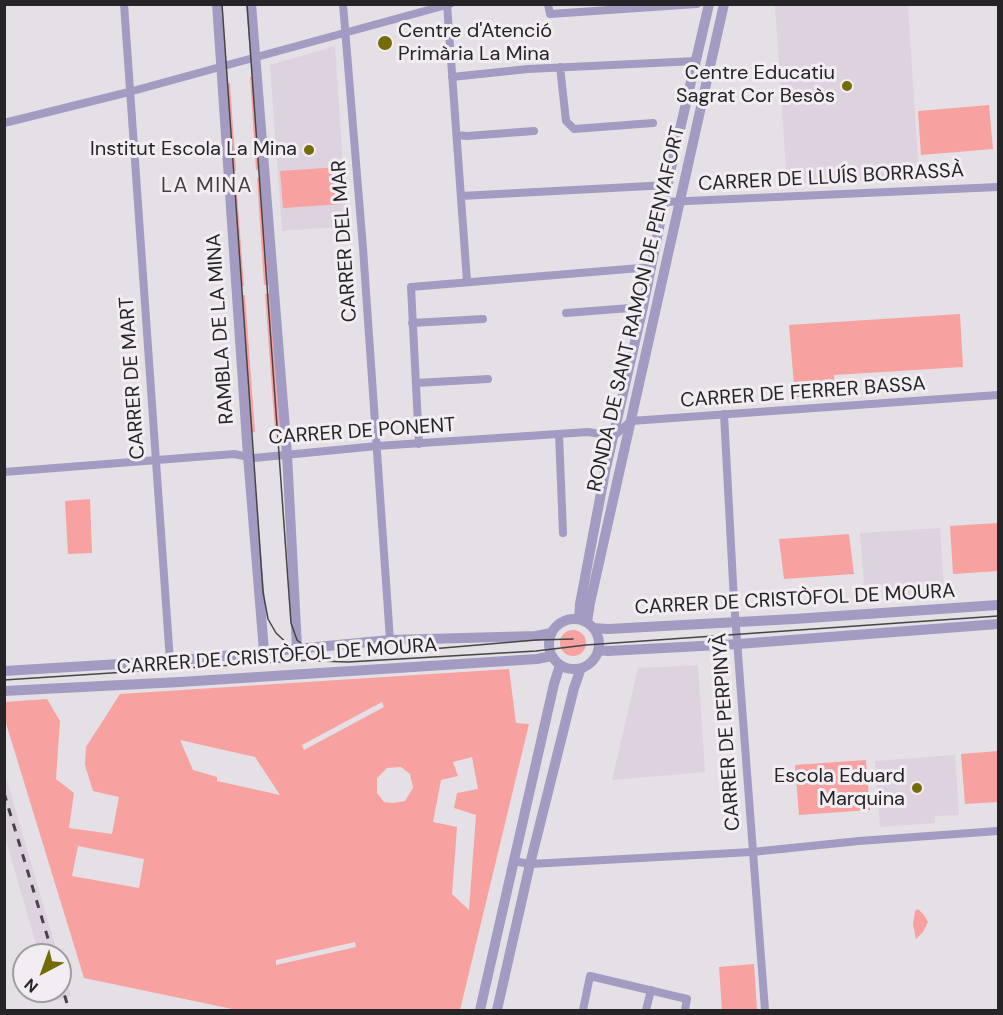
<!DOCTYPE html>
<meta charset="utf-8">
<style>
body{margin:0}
#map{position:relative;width:1003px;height:1015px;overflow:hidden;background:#e5e0e5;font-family:"DM Sans",sans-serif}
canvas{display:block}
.frame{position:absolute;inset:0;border:6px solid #262426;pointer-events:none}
.north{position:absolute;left:12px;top:943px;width:60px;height:60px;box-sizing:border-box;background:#f2edf2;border:2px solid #a09da0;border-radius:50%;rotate:221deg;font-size:16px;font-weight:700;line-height:24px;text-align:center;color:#262426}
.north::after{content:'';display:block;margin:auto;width:21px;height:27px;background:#736c07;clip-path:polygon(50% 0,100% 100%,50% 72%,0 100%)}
</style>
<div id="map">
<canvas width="1003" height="1015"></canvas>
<div class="frame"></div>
<div class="north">N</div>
</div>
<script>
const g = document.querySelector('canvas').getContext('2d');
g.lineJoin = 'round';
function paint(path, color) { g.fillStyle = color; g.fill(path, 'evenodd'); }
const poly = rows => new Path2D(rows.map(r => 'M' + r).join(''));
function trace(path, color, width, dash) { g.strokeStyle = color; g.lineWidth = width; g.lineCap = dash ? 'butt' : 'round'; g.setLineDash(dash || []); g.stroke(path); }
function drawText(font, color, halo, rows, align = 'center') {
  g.font = font + ' "DM Sans",sans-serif'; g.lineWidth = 6; g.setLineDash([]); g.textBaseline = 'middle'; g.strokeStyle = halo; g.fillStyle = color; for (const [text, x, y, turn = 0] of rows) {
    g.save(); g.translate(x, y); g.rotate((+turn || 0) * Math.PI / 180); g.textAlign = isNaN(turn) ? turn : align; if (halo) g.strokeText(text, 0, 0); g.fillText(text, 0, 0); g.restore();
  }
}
const built = poly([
 [793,4,908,5,919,176,787,185,775,6],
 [335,46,347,226,282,231,270,65],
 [940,528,944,588,919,590,919,596,883,598,882,584,864,585,860,533],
 [698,665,705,772,612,780,638,668],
 [955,755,959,815,935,816,935,823,880,827,875,761],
 [4,774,5,774,58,955,39,955,5,837],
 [60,960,71,996,65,999,53,1000,50,991,60,991]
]);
const green = poly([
 [250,77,255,77,262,169,256,170],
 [230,83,236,171,231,171,225,85],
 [989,105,993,149,921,155,918,111],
 [340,167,342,204,283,208,280,171],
 [257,178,262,178,269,285,264,285],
 [231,180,236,180,244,286,239,287],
 [270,293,280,431,275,431,265,294],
 [245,295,255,432,249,433,239,296],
 [960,314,963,367,834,375,835,394,795,397,789,325],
 [90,499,92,553,68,554,65,501],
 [998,523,998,571,953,574,950,526],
 [849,534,854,574,784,579,779,539],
 '560 643a13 13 0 1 1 26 0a13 13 0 1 1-26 0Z',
 [509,669,516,723,529,724,460,1010,237,1010,84,978,5,720,5,702,47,699,60,721,56,779,74,793,69,828,112,834,119,797,93,791,85,765,86,747,120,694],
 [382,702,384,707,304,750,302,745],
 [180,740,255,757,280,795,217,781,217,777,193,770],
 [472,757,478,789,457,793,454,808,476,815,469,910,452,894,457,827,433,822,441,780,458,776,453,762],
 [401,767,410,774,413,788,405,801,393,803,384,802,377,793,377,778,387,768],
 [78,846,144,859,139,888,72,876],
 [355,942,356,947,276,965,276,960],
 [998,751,998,802,965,804,961,754],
 [866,760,870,810,799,815,795,765],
 [918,909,924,915,928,922,923,932,916,939,913,924,915,911],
 [754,964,757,1010,722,1010,719,967]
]);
const minor = poly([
 [124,4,170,661],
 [343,4,363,248,390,640],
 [447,4,467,281],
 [548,4,550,14,697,4],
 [560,67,566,121,574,129,653,123],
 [452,77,528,69,696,61],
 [4,123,129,92,450,4],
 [457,135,467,136,534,131],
 [461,196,668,185],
 [665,202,998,187],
 [566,313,643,307],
 [412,323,483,319],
 [416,383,488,379],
 [724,414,734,601,765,1010],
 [559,434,563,533],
 [419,444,411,287,652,267],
 [4,472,234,454,254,458,377,446,588,432,614,436,631,421,998,395],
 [513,861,530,864,752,852,859,841,998,831],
 [583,1010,590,976,687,999,685,1010],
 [646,1010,651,990]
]);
const tertiary = poly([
 [217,4,248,456,264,651],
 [251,4,287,454,297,648],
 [579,619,580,604,605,472,643,307,671,168,709,4],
 '549 644a25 25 0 1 1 50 0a25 25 0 1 1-50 0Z',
 [587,622,590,603,724,4],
 [594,628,608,629,794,619,998,605],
 [598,650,608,651,738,644,998,624],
 [4,671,170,661,390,640,536,636,551,633],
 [4,691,180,682,537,659,552,656],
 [480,1010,554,684,560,665],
 [497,1010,530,864,574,688,581,668]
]);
const tram = poly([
 [222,4,263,592,268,619,276,633,292,648,319,661,348,662,536,651,586,645,998,616],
 [247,4,291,623,297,640,310,651],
 [373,654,536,640,573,639],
 [4,680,310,660]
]);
const rail = poly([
 [4,793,53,955],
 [60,980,69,1010]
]);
const markers = [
 [385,43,8,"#736c07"],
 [847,86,6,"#736c07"],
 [309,150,6,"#736c07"],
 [917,788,6,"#736c07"]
];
const poiNames = [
 ["Centre d'Atenció",398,32,"left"],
 ["Primària La Mina",398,55,"left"],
 ["Centre Educatiu",835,74],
 ["Sagrat Cor Besòs",835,97],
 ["Institut Escola La Mina",297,150],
 ["Escola Eduard",905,777],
 ["Marquina",905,800]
];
const streetNames = [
 ["CARRER DE LLUÍS BORRASSÀ",831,178,-3],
 ["CARRER DEL MAR",345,241,-94],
 ["RONDA DE SANT RAMON DE PENYAFORT",637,309,-77],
 ["RAMBLA DE LA MINA",221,329,-94],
 ["CARRER DE MART",133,378,-94],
 ["CARRER DE FERRER BASSA",803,393,-4],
 ["CARRER DE PONENT",362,432,-4],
 ["CARRER DE CRISTÒFOL DE MOURA",795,600,-3],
 ["CARRER DE CRISTÒFOL DE MOURA",277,657,-4],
 ["CARRER DE PERPINYÀ",727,732,-94]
];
const neighbourhoodNames = [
 ["LA MINA",207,186]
];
paint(built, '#ddd3de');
paint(green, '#f7a1a0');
trace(minor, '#a49bc2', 8);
trace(tertiary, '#a49bc2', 10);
trace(tram, '#464446', 1.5);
trace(rail, '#464446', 3, [8, 8]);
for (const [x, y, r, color] of markers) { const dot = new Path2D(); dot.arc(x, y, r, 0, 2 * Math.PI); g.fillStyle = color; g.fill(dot); trace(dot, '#f2edf2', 2); }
drawText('20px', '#262426', '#f2edf2', poiNames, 'right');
drawText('20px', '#262426', '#f2edf2', streetNames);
g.letterSpacing = '1.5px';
drawText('21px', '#433f43', '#f2edf2', neighbourhoodNames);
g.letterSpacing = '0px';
</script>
